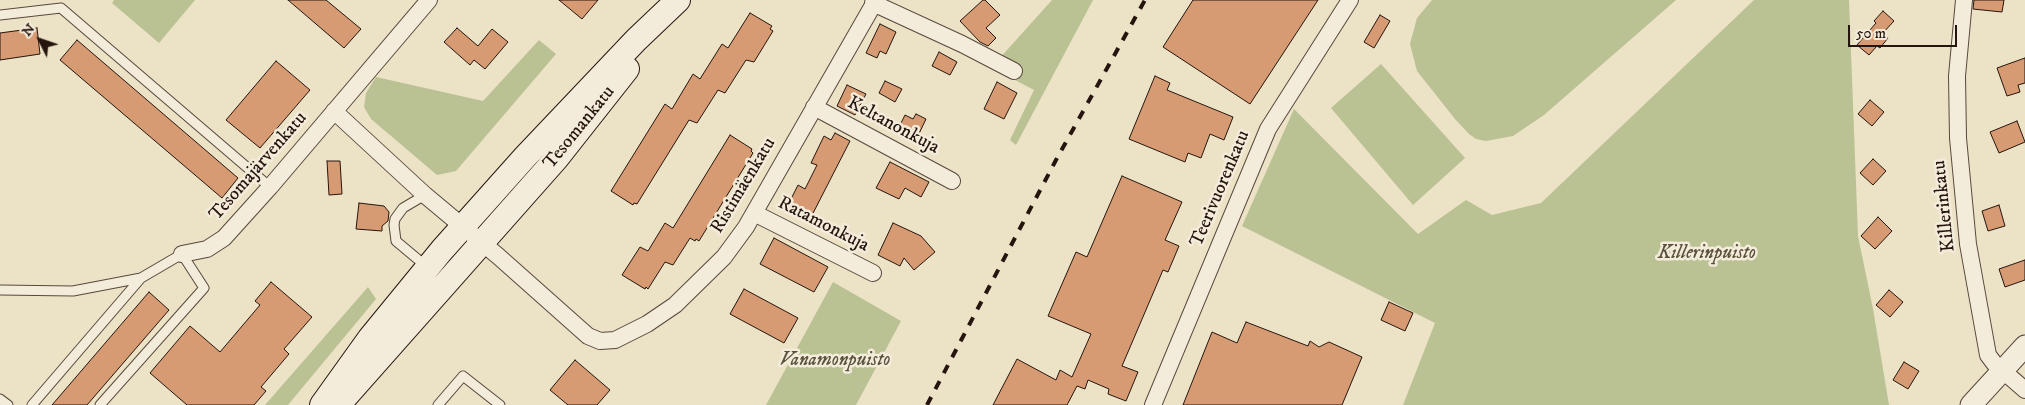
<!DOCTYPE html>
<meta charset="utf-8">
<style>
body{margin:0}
#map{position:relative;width:2025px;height:405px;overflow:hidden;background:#ece2c6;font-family:"IM FELL DW Pica",serif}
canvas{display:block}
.north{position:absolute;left:15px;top:15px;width:50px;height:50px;-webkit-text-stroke:4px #f3ecda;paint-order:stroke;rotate:311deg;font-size:14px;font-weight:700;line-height:20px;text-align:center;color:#26150f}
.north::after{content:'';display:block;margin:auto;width:18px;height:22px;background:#26150f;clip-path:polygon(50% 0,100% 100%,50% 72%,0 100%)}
.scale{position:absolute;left:1848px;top:25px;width:109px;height:22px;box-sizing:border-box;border:2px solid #26150f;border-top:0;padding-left:6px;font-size:15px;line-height:18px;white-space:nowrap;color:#26150f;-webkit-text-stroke:4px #f3ecda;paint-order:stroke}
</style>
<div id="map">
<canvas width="2025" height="405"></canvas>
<div class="north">N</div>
<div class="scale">50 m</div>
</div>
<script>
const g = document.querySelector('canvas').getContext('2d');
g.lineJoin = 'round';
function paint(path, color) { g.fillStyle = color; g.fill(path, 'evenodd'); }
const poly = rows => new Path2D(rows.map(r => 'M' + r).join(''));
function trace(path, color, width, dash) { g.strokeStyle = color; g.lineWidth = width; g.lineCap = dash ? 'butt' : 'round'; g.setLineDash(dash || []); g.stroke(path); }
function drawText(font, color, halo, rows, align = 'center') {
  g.font = font + ' "IM FELL DW Pica",serif'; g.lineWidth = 5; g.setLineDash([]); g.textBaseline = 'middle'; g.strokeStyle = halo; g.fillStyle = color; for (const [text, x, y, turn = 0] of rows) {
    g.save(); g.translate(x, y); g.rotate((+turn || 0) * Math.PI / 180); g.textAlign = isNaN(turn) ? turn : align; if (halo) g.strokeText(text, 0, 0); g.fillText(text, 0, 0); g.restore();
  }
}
const green = poly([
 [114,0,195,0,159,43,112,3],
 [1052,0,1093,0,1016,145,1010,140,1034,90,1015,80,1020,69,999,59],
 [1432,0,1676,0,1544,115,1513,136,1486,141,1476,139,1469,134,1455,119,1417,71,1410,44,1417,18],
 [1754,0,1849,0,1858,236,1873,309,1889,405,1403,405,1435,323,1242,226,1294,109,1418,234,1466,200,1492,215,1541,203],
 [539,40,556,54,456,171,437,175,371,119,364,107,366,93,376,77,483,101],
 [1381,64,1465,158,1413,205,1331,108],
 [833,282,901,321,856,405,766,405],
 [368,287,376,299,288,405,265,405]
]);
const building = poly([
 [288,0,326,0,361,29,344,48,288,0],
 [559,0,598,0,582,19,559,0],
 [983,0,985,0,1000,15,986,28,996,38,988,46,980,42,960,21,983,0],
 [1193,0,1318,0,1250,104,1163,47,1193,0],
 [1974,0,2004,0,2002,12,1973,9,1974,0],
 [1883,11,1894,21,1882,34,1888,38,1880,48,1877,46,1869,55,1857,45,1876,23,1874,21,1883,11],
 [750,13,772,26,770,29,773,31,754,62,746,60,725,93,718,90,697,123,689,120,637,204,634,203,633,205,611,191,665,104,672,109,693,74,700,79,722,44,728,48,750,13],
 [1380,15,1390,21,1374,48,1364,42,1380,15],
 [880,24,896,32,886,54,880,51,877,58,866,53,880,24],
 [37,28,40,54,0,60,0,33,37,28],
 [457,28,478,46,492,29,508,42,485,69,474,60,470,65,444,42,457,28],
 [77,40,238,178,222,198,60,60,77,40],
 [939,52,957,62,950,75,932,66,939,52],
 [2025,58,2025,83,2018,85,2020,92,2007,96,1997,68,2025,58],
 [276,61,310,90,260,148,226,120,276,61],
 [1155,76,1170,83,1167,90,1233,117,1224,140,1210,134,1201,158,1188,153,1185,162,1129,139,1155,76],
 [885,81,902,89,895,102,879,93,885,81],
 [997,82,1017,93,1004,119,984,109,997,82],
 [847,85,866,94,855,115,837,106,847,85],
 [1870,100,1884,112,1872,126,1858,114,1870,100],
 [916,114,926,119,916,140,897,131,905,115,913,119,916,114],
 [2017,121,2025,142,1999,153,1990,132,2017,121],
 [835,133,850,141,808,223,785,211,798,185,805,189,817,165,811,163,824,136,831,140,835,133],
 [730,135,752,149,751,151,753,153,699,241,696,239,695,241,690,238,673,265,665,262,648,289,646,287,645,289,622,275,640,247,648,251,665,223,673,228,730,135],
 [1873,159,1886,171,1873,185,1860,173,1873,159],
 [327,161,340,161,342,194,329,195,327,161],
 [890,162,929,182,921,197,905,188,899,199,876,188,890,162],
 [1122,176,1182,202,1165,240,1179,246,1168,272,1163,270,1122,366,1138,372,1126,401,1108,394,1109,389,1088,380,1085,389,1077,386,1067,405,993,405,1017,359,1056,380,1060,370,1072,377,1091,334,1048,316,1076,252,1087,257,1122,176],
 [359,203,384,206,389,212,388,221,382,226,382,231,356,229,359,203],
 [1999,205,2005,226,1988,231,1982,211,1999,205],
 [1878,217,1892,231,1875,249,1861,236,1878,217],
 [893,223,921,236,935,252,914,270,904,258,900,266,878,255,893,223],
 [774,238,828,267,814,292,760,264,774,238],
 [2025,260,2025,280,2005,287,1999,269,2025,260],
 [271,282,312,317,284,349,289,354,261,387,266,391,254,405,187,405,150,373,190,326,220,352,260,305,255,301,271,282],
 [744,289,798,318,784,343,730,314,744,289],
 [1889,290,1903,302,1890,317,1876,305,1889,290],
 [149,292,169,310,87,405,52,405,149,292],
 [1389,302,1413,313,1405,331,1381,320,1389,302],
 [1246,322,1308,346,1310,341,1319,347,1329,342,1362,357,1342,405,1183,405,1212,332,1237,343,1246,322],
 [575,360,610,390,597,405,568,405,550,390,575,360],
 [1904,362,1919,371,1908,389,1893,380,1904,362]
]);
const service = poly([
 [0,15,61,8,270,187],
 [425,195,403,208,395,219,394,225,396,241,427,267],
 [0,290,73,291,141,278,182,254,204,288,100,405],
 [0,399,8,405],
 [32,405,141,278],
 [438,405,463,376,500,405]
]);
const minor = poly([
 [1964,0,1957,76,1958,138,1968,244,1988,355,1994,363,2025,390],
 [873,3,962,44,1014,71],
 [814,107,952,181],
 [334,111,425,195,498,256,588,336,600,341,615,340,647,324,675,305,724,257,746,227,876,0],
 [754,213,873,273],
 [182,254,207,249,224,238,270,187,429,0],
 [1153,405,1268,129,1350,0]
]);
const tertiary = poly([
 [1971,405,2025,346]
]);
const secondary = poly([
 [339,404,556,159,627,69],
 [322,405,370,338,442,250,525,157,636,40,678,0]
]);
const rail = poly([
 [927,405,1056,160,1145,0]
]);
const streetNames = [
 ["Keltanonkuja",893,126,28],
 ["Tesomankatu",580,128,-51],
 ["Tesomajärvenkatu",259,167,-49],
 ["Ristimäenkatu",744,186,-59],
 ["Teerivuorenkatu",1221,189,-67],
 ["Killerinkatu",1945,206,-96],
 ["Ratamonkuja",823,225,27]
];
const parkNames = [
 ["Killerinpuisto",1707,254],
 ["Vanamonpuisto",835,361]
];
paint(green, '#bac293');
paint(building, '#d79b73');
trace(building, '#26150f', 1);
trace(service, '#58483d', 11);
trace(minor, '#58483d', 18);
trace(tertiary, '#58483d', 23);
trace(secondary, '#26150f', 26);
trace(service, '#f3ecda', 9);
trace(minor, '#f3ecda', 16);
trace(tertiary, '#f3ecda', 21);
trace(secondary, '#f3ecda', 24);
trace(rail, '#26150f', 4, [9, 9]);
drawText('19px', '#26150f', '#f3ecda', streetNames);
drawText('italic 19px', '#5a523d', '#f3ecda', parkNames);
</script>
